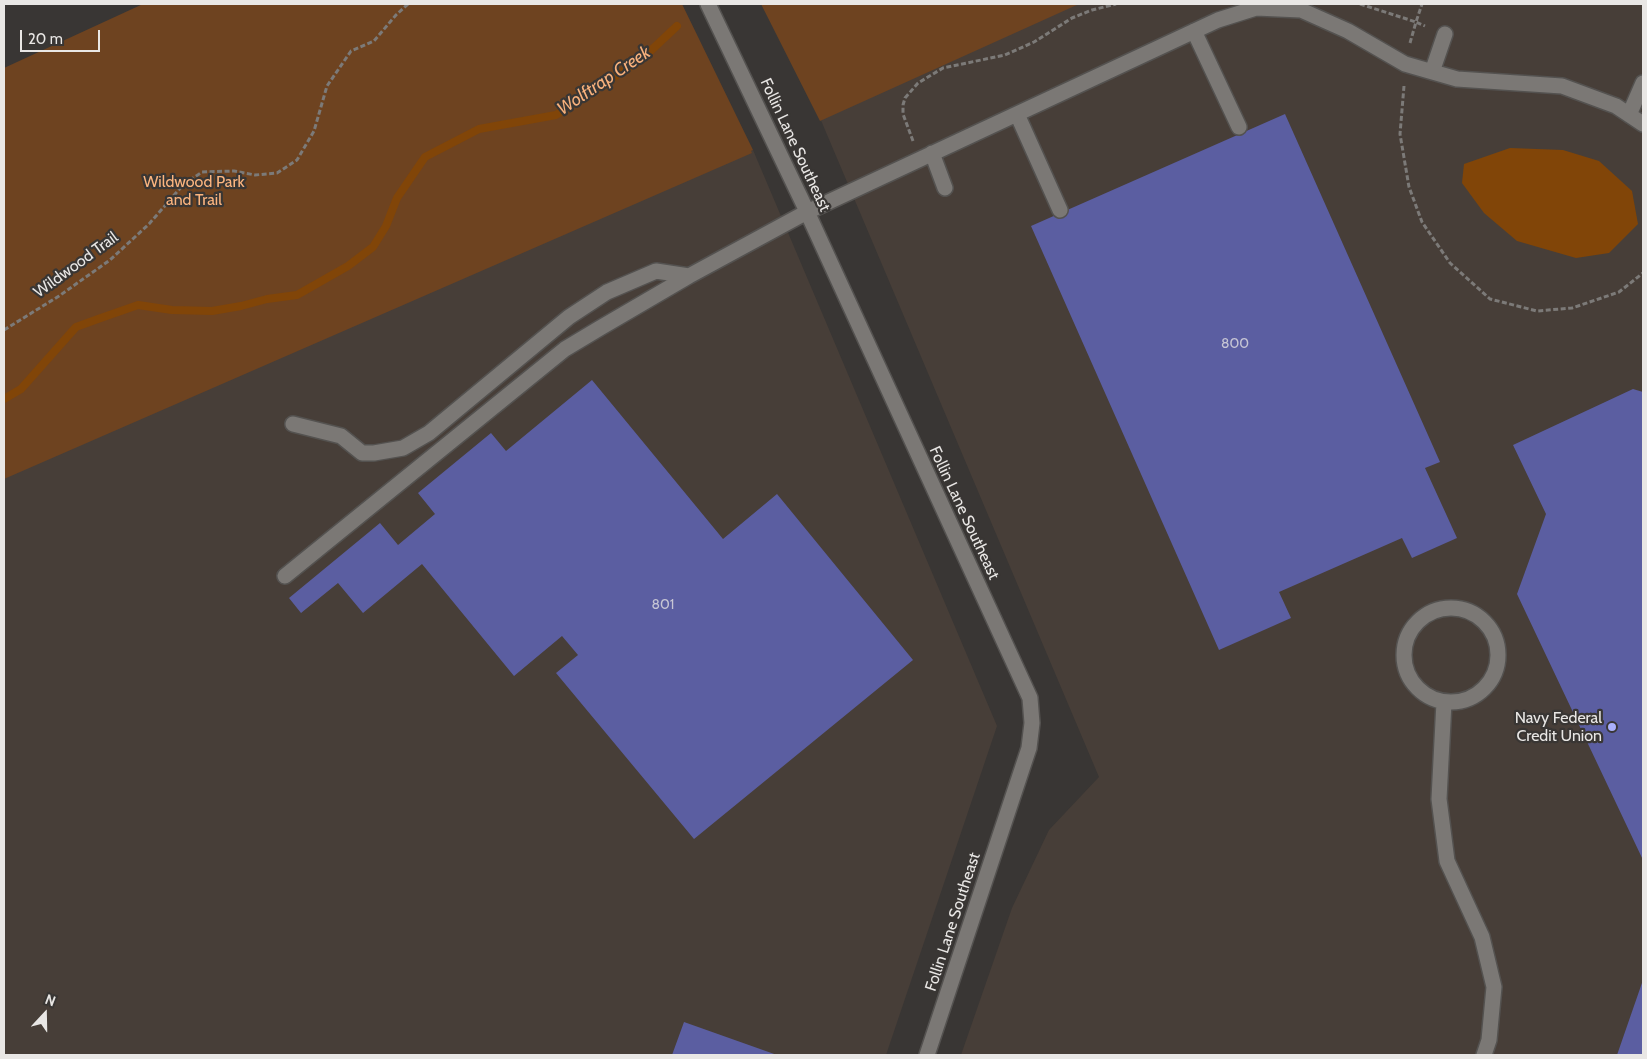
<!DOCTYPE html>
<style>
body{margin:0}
#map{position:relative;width:1647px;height:1059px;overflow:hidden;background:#393634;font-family:Cabin,sans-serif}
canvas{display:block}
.frame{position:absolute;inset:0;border:5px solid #e9e7e5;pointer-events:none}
.north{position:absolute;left:20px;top:989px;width:50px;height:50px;-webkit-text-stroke:4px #393634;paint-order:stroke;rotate:21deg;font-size:14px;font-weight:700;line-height:20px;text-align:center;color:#e9e7e5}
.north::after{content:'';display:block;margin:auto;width:18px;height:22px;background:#e9e7e5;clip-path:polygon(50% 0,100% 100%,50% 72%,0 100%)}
.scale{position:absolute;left:20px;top:30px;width:80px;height:22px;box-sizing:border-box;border:2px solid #e9e7e5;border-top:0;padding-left:6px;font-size:15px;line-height:18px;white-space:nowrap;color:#e9e7e5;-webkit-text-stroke:4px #393634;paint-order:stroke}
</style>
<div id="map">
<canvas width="1647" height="1059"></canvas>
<div class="frame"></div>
<div class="north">N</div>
<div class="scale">20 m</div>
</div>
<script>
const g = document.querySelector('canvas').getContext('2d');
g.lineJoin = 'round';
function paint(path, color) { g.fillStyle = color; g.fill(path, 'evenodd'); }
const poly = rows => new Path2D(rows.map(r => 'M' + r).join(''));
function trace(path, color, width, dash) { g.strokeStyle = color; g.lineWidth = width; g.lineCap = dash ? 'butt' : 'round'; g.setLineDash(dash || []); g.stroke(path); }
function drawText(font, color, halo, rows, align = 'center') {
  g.font = font + ' Cabin,sans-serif'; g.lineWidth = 4.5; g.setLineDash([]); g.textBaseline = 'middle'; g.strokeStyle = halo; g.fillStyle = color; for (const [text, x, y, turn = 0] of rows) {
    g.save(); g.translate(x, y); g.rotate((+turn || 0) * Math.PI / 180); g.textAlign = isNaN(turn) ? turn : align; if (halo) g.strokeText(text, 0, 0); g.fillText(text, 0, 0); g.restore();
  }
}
const built = poly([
 [1072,4,1643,4,1643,1055,961,1055,1012,908,1049,830,1099,777,820,118],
 [753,150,997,726,886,1055,4,1055,4,475,497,263]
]);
const green = poly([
 [143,4,682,4,753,150,751,151,752,153,4,479,4,68],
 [761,4,1079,4,820,121]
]);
const water = poly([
 [1510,148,1563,150,1599,161,1632,191,1638,224,1609,253,1576,258,1517,241,1484,213,1462,183,1464,164]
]);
const stream = poly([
 [4,399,21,389,76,327,98,319,138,305,172,310,212,311,241,306,267,299,297,295,348,266,373,247,386,226,397,198,425,157,479,129,556,115,643,58,677,26]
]);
const building = poly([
 [1285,114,1440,462,1425,468,1457,538,1412,558,1402,538,1279,592,1291,618,1219,650,1031,226],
 [592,380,723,539,777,494,913,660,694,839,556,673,578,655,562,636,514,676,422,564,363,613,338,583,301,613,289,598,380,523,398,545,435,514,418,493,491,433,506,451],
 [1633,389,1643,392,1643,860,1517,594,1546,514,1513,445],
 [1643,980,1643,1055,1617,1055],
 [684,1022,777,1055,672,1055]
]);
const path = poly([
 [1360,4,1416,22,1422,4],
 [1410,43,1416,22,1425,26],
 [1404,86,1400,134,1409,187,1422,222,1450,263,1490,299,1537,311,1572,308,1619,292,1643,273],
 [913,141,903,114,903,105,905,98,918,83,943,68,1005,55,1034,42,1072,18,1092,10,1116,4],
 [4,330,59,296,110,260,149,224,183,185,202,172,234,171,255,175,277,173,297,160,314,131,327,86,351,51,374,41,396,15,408,4]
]);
const minor = poly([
 [708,4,803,203,1030,698,1032,723,1029,748,927,1055],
 [1194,31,1239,127],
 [1432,72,1445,34],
 [1017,114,1060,210],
 [1629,115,1643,83],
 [932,153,945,188],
 [293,424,341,436,362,453,374,453,403,448,429,433,569,317,607,292,656,271,689,276],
 [285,576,565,349,600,328,689,276,807,212,1218,20,1256,8,1301,10,1348,31,1405,64,1457,79,1562,86,1616,106,1643,124],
 '1404 655a47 47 0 1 1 94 0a47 47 0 1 1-94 0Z',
 [1444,702,1439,799,1447,861,1482,937,1494,987,1489,1040,1484,1055]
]);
const markers = [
 [1612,727,5,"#aab0fb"]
];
const numberNames = [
 ["800",1235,344],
 ["801",663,605]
];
const streetNames = [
 ["Follin Lane Southeast",795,145,65],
 ["Wildwood Trail",76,265,-36],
 ["Follin Lane Southeast",964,513,65],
 ["Follin Lane Southeast",953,922,-72]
];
const parkNames = [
 ["Wildwood Park",194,182],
 ["and Trail",194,200]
];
const poiNames = [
 ["Navy Federal",1602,718],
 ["Credit Union",1602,736]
];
const waterNames = [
 ["Wolftrap Creek",604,81,-34]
];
paint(built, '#473e38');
paint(green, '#6e4320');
paint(water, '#814508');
trace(stream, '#814508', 8);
paint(building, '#5b5ea1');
trace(minor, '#545250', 18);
trace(path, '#7c7a78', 3, [5, 2.5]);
trace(minor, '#7b7875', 15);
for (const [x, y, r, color] of markers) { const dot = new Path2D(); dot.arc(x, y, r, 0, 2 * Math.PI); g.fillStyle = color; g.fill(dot); trace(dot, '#393634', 2); }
drawText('14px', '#c6c5d4', null, numberNames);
drawText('16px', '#e9e7e5', '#393634', streetNames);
drawText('16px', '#fcb57f', '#393634', parkNames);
drawText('16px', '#e9e7e5', '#393634', poiNames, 'right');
drawText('italic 18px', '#f8b17c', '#393634', waterNames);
</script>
